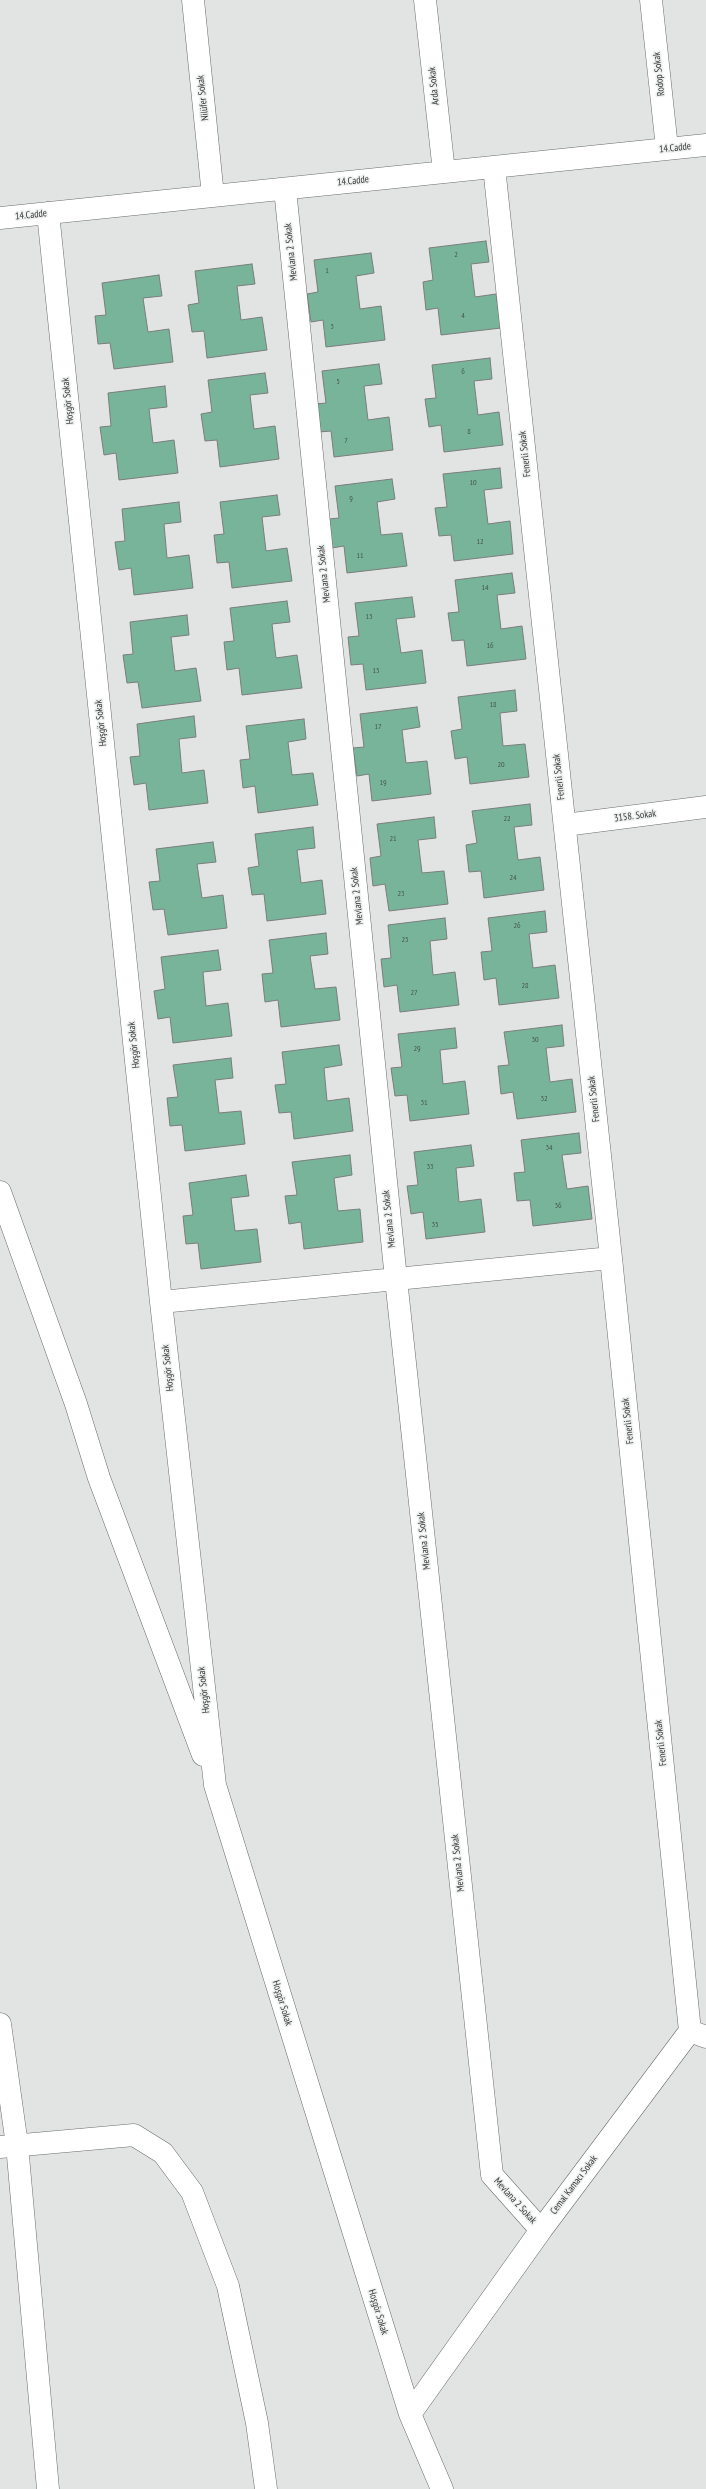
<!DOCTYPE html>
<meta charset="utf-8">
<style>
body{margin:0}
canvas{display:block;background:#e1e4e2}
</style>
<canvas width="706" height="2489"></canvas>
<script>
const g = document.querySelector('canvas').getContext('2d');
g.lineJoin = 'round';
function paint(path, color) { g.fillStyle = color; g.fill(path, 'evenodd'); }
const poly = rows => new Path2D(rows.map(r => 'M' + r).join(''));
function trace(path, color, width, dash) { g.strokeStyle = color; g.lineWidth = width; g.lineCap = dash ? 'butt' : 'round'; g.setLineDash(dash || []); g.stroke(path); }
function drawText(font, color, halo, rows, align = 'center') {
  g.font = font + ' "PT Sans Narrow",sans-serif'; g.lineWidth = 3; g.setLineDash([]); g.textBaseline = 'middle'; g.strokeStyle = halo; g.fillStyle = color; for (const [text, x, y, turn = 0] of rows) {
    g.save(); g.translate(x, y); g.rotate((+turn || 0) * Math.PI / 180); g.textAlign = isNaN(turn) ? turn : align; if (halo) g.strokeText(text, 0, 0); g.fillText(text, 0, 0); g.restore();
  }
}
const building = poly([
 [486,241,489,262,471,264,475,297,496,294,501,328,441,335,438,308,426,310,423,282,433,280,429,248,486,241],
 [371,253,374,273,356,276,360,309,381,306,385,340,326,347,323,320,311,322,307,294,318,292,314,260,371,253],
 [252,264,255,284,237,286,241,320,262,317,267,350,207,358,204,331,192,332,188,305,199,303,195,271,252,264],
 [159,275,162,296,143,298,148,332,169,329,173,362,114,369,110,343,98,344,95,316,106,315,102,283,159,275],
 [490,358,492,379,474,381,478,415,499,412,503,445,444,452,441,425,429,427,425,399,436,398,432,365,490,358],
 [379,364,382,384,364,386,368,420,389,417,393,450,334,457,331,431,319,432,315,404,326,403,322,371,379,364],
 [265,373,268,393,250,395,254,429,275,426,279,459,220,467,217,440,205,441,201,414,212,412,208,380,265,373],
 [165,386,167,407,149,409,153,443,174,440,178,473,119,480,116,453,104,455,100,427,111,426,108,393,165,386],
 [500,468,502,488,484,490,488,524,510,521,513,554,454,561,451,535,439,536,435,508,447,507,443,474,500,468],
 [392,479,395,499,377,502,381,535,402,533,407,566,347,573,344,546,332,548,329,519,339,518,335,486,392,479],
 [277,495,280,515,262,517,266,551,287,548,292,581,232,588,229,562,217,563,214,535,224,534,220,502,277,495],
 [179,502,181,522,164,524,167,558,189,555,193,588,134,595,131,568,119,570,115,542,125,541,122,509,179,502],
 [512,573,515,593,497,595,501,629,522,626,526,659,467,666,464,640,452,641,448,613,459,612,455,580,512,573],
 [412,597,415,617,396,619,401,653,422,650,426,683,366,690,363,664,351,665,348,637,359,636,355,603,412,597],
 [287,601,290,622,272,624,276,658,297,655,302,688,242,695,239,668,227,670,224,642,234,641,230,608,287,601],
 [187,615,189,635,171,637,175,671,196,668,201,701,142,708,138,682,127,683,123,655,133,654,130,622,187,615],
 [515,690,517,711,500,713,503,746,525,744,529,777,470,784,467,757,455,759,451,731,462,729,458,697,515,690],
 [417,707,420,727,402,730,406,763,427,761,431,794,372,801,369,774,357,776,353,748,364,747,360,714,417,707],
 [194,716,196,737,179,739,182,773,204,770,208,803,149,810,146,783,134,785,130,757,140,756,137,724,194,716],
 [304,719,306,739,288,742,292,775,313,773,318,805,258,813,255,786,243,788,240,760,250,759,246,726,304,719],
 [530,804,532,825,514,827,518,860,540,857,544,890,484,898,481,871,469,872,466,845,477,843,472,811,530,804],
 [434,817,436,838,418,840,422,873,444,871,448,904,389,911,385,884,373,886,370,858,381,856,377,824,434,817],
 [313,827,315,848,297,850,301,883,322,880,326,914,267,921,264,894,252,895,248,868,259,866,255,834,313,827],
 [213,842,216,862,197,864,202,898,223,895,227,928,168,935,164,909,153,910,149,882,160,881,156,849,213,842],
 [545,911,547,932,529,934,533,968,555,965,559,998,499,1005,496,978,484,980,481,952,492,951,488,918,545,911],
 [445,918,447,939,430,941,433,975,455,972,459,1005,400,1012,397,985,384,987,381,959,391,958,388,925,445,918],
 [326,933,328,954,310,956,315,989,336,987,340,1020,281,1027,278,1000,265,1002,262,974,273,973,269,940,326,933],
 [218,950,221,970,203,972,206,1006,228,1003,232,1036,173,1043,170,1017,158,1019,154,991,165,989,161,957,218,950],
 [562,1025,564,1046,546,1048,550,1082,572,1079,576,1112,517,1119,513,1092,501,1094,498,1066,509,1065,504,1032,562,1025],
 [455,1028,457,1048,440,1050,443,1084,465,1081,469,1114,410,1121,407,1095,395,1096,391,1068,402,1067,398,1034,455,1028],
 [339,1045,342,1065,324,1068,327,1101,349,1098,353,1131,294,1139,291,1112,279,1113,275,1085,286,1084,282,1052,339,1045],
 [231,1058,233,1078,215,1080,219,1113,241,1111,245,1144,185,1151,182,1125,170,1126,167,1098,178,1097,173,1065,231,1058],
 [579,1133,581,1153,562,1155,567,1189,588,1186,592,1219,533,1226,530,1200,517,1201,514,1173,525,1172,521,1140,579,1133],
 [471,1145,474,1166,456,1168,459,1202,481,1199,485,1232,426,1239,423,1212,411,1214,407,1186,418,1185,414,1152,471,1145],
 [350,1155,352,1175,334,1178,338,1211,360,1209,363,1242,304,1249,301,1222,289,1224,285,1196,297,1195,292,1162,350,1155],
 [246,1175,249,1196,231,1198,235,1231,257,1229,261,1262,201,1269,198,1243,186,1244,183,1216,193,1215,189,1183,246,1175]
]);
const minor = poly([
 [193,0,213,196],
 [425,0,444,172],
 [651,0,667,148],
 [494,167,611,1258,690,2031],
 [285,189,396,1279,492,2175,541,2230],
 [48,213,161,1302,215,1785,410,2414,442,2489],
 [0,218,706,145],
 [565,825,706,807],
 [0,1192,76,1404,99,1478,203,1755],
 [161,1302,611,1258],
 [0,2024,17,2145,48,2489],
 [0,2147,134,2135,163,2153,192,2192,228,2286,257,2423,266,2489],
 [410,2414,541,2230,690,2031,706,2037]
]);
const numberNames = [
 ["2",456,255],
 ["1",327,271],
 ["4",463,316],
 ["3",332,327],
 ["6",463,372],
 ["5",338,382],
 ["8",469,432],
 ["7",346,441],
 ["10",473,483],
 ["9",351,499],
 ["12",480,542],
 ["11",360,556],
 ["14",485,588],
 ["13",369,617],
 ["16",490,646],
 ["15",376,671],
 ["18",493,705],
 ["17",378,727],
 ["20",501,765],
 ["19",383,783],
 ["22",507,819],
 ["21",393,839],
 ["24",513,878],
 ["23",401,894],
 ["26",517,926],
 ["25",405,940],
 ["28",525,986],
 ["27",414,993],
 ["30",535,1040],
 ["29",417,1049],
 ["32",544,1099],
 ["31",424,1103],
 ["34",549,1148],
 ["33",430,1167],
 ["36",558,1206],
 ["35",435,1225]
];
const streetNames = [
 ["Rodop Sokak",659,74,-96],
 ["Arda Sokak",434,86,-96],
 ["Nilüfer Sokak",203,98,-96],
 ["14.Cadde",675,148,-6],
 ["14.Cadde",353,181,-6],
 ["14.Cadde",31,215,-6],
 ["Mevlana 2 Sokak",291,252,-96],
 ["Hoşgör Sokak",68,401,-96],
 ["Fenerli Sokak",525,454,-96],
 ["Mevlana 2 Sokak",324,574,-96],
 ["Hoşgör Sokak",101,723,-96],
 ["Fenerli Sokak",559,777,-96],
 ["3158. Sokak",635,816,-7],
 ["Mevlana 2 Sokak",357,896,-96],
 ["Hoşgör Sokak",134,1045,-96],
 ["Fenerli Sokak",594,1099,-96],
 ["Mevlana 2 Sokak",389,1219,-96],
 ["Hoşgör Sokak",168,1368,-96],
 ["Fenerli Sokak",628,1421,-96],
 ["Mevlana 2 Sokak",424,1541,-96],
 ["Hoşgör Sokak",204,1690,-96],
 ["Fenerli Sokak",661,1743,-96],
 ["Mevlana 2 Sokak",458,1863,-96],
 ["Hoşgör Sokak",282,2003,73],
 ["Cemal Kamacı Sokak",574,2185,-53],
 ["Mevlana 2 Sokak",515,2201,48],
 ["Hoşgör Sokak",378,2312,73]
];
paint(building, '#78b49a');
trace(building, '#7a7d7c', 1);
trace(minor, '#6a6d6c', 23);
trace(minor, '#fff', 22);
drawText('8px', '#45564e', null, numberNames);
drawText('10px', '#343635', '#eef1f0', streetNames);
</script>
